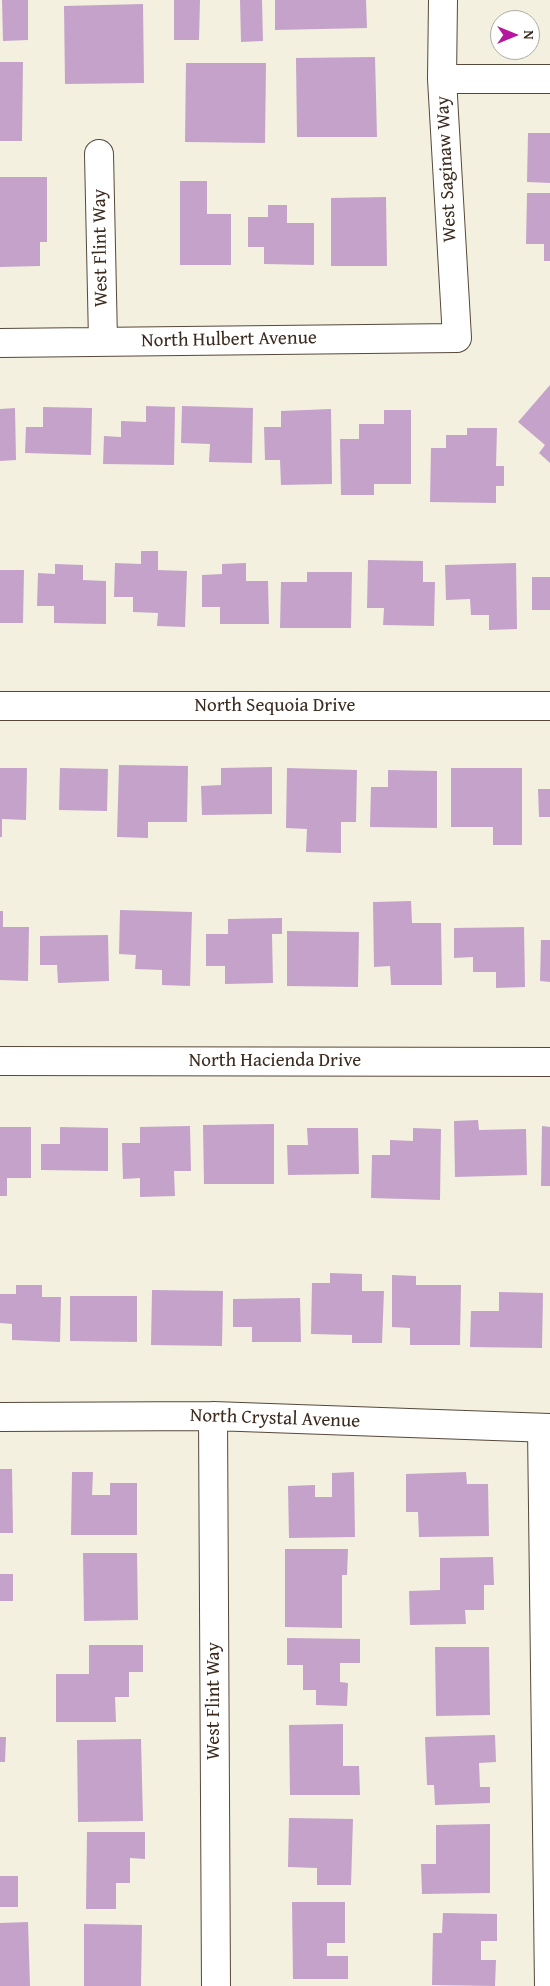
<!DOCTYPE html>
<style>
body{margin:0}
#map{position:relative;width:550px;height:1986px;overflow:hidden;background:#f3f0df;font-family:"Gentium Book Plus",serif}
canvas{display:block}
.north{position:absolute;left:490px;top:10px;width:50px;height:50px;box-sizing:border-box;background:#fff;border:1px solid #b1aaa5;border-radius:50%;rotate:90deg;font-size:14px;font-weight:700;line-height:20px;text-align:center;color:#3b2a1e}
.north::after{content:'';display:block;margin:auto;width:18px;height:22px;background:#b5179e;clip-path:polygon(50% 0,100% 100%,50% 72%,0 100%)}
</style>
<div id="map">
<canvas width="550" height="1986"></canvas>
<div class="north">N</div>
</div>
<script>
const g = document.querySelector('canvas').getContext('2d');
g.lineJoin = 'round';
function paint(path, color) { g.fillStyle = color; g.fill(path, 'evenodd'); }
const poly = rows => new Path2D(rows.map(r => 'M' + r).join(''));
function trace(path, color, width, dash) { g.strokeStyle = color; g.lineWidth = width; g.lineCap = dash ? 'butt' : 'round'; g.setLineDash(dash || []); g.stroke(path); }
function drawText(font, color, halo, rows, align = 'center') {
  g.font = font + ' "Gentium Book Plus",serif'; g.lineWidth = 5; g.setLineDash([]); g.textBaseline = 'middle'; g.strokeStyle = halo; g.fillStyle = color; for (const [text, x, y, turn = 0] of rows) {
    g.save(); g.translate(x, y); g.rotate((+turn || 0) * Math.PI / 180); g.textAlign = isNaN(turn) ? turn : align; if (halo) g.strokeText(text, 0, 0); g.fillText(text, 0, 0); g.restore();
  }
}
const building = poly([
 [2,0,28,0,28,40,3,41],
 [174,0,200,0,199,40,174,40],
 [240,0,262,0,263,41,241,42],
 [275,0,366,0,367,28,275,30],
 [143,4,144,83,65,84,64,6],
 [375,57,377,137,297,137,296,58],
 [0,62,23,62,22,141,0,141],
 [186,63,266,63,265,143,185,142],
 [528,133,550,133,550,183,527,182],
 [0,177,47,177,47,242,40,242,40,266,0,267],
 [180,181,207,181,207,214,231,214,231,265,180,265],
 [527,193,550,193,550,261,544,261,544,244,526,244],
 [386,197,387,266,331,266,331,198],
 [268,205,287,205,287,223,314,223,314,265,264,264,264,247,248,247,248,217,268,217],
 [550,385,550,463,539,453,545,445,518,422],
 [146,406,175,407,174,465,103,464,104,436,121,437,121,421,146,422],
 [182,406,253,408,252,463,209,462,210,444,181,443],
 [43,407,92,408,91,455,25,453,26,427,43,427],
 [15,408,16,460,0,461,0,409],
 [331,409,332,484,281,485,280,460,265,460,264,427,281,427,281,411],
 [384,410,411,410,411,484,374,484,374,495,341,495,340,439,359,439,359,424,384,424],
 [467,428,497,428,496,466,504,466,504,486,496,486,496,503,430,502,431,448,446,448,446,435,467,435],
 [141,551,158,551,158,570,187,571,185,627,157,626,158,613,133,612,133,597,114,597,115,563,141,564],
 [368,560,423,561,423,582,435,582,434,626,383,625,384,608,367,608],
 [246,563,246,581,268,581,269,624,220,624,220,607,202,607,202,575,222,574,222,564],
 [516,563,517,629,489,630,489,615,471,615,470,599,446,600,445,565],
 [55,564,83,565,83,580,106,581,106,624,54,623,54,606,37,606,38,573,55,574],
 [0,570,24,570,23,623,0,623],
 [307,572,352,572,351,628,280,628,281,582,307,582],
 [532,577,550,577,550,610,532,610],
 [119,765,188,766,187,822,148,822,148,838,117,837],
 [272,767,272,814,202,815,201,786,221,785,221,768],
 [0,768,27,768,26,820,2,819,2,837,0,837],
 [60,768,108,769,107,811,59,810],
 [287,768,357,770,356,822,341,822,341,853,306,852,307,829,286,828],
 [451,768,522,768,522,845,493,845,493,827,451,827],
 [388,770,437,771,437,828,370,827,371,787,388,787],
 [538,789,550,789,550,817,539,817],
 [411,901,412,923,441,923,442,985,391,985,390,966,374,967,373,902],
 [120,910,192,912,190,986,162,985,162,970,135,969,136,955,119,954],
 [0,911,3,911,3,927,29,927,28,981,0,980],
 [282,918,282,934,272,934,273,983,225,984,225,966,206,966,206,934,228,934,228,919],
 [524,927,525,987,496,988,496,972,473,972,473,957,454,958,454,928],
 [287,931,359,932,358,987,287,986],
 [108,935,109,981,58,983,57,965,40,965,40,936],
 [541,940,550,940,550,982,540,981],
 [478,1120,479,1130,526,1129,527,1175,455,1177,454,1121],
 [274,1124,274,1184,204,1184,203,1125],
 [190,1126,191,1171,174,1171,175,1196,140,1197,140,1178,123,1179,122,1143,140,1143,140,1127],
 [542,1126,550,1127,550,1186,541,1186],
 [0,1127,31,1127,31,1178,7,1178,7,1196,0,1196],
 [60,1127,108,1128,108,1171,41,1170,41,1144,60,1144],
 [307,1128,358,1128,359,1174,288,1175,287,1145,308,1145],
 [413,1128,441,1129,440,1200,371,1198,372,1155,390,1155,390,1140,413,1141],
 [330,1273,362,1274,362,1291,384,1291,382,1343,352,1343,352,1335,311,1334,312,1283,330,1283],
 [392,1275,416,1276,416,1285,461,1285,460,1345,410,1345,410,1328,392,1327],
 [16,1285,42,1285,42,1297,61,1297,60,1342,12,1340,12,1324,0,1323,0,1294,16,1294],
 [152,1290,223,1291,222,1346,151,1345],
 [499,1292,543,1293,542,1348,470,1347,471,1311,499,1311],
 [70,1296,137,1296,137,1342,70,1341],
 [300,1298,301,1342,252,1342,252,1327,233,1327,233,1299],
 [0,1469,12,1469,13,1533,0,1533],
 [72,1472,93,1472,92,1495,110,1495,110,1483,137,1483,137,1535,71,1535],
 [354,1472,355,1537,289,1538,288,1486,315,1485,315,1497,332,1497,332,1473],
 [466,1472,467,1484,488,1484,489,1536,419,1537,418,1512,406,1512,406,1474],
 [285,1549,348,1549,347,1575,342,1575,342,1628,285,1627],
 [83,1553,137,1553,138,1620,84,1621],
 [493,1557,494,1585,484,1585,484,1610,465,1610,466,1624,410,1625,409,1591,440,1590,440,1558],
 [0,1574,13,1574,13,1601,0,1601],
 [287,1638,360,1639,360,1663,340,1663,340,1682,348,1683,347,1706,316,1705,316,1690,303,1690,303,1665,287,1665],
 [89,1645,143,1645,143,1672,129,1672,129,1697,115,1697,116,1722,56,1722,56,1674,89,1674],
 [435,1647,489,1647,490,1715,436,1716],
 [343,1724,343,1766,359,1766,360,1795,290,1795,289,1725],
 [495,1735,496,1762,479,1763,480,1787,490,1787,490,1803,435,1805,434,1785,427,1785,425,1737],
 [0,1737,6,1737,5,1762,0,1762],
 [141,1739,143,1821,78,1822,77,1740],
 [289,1818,353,1819,351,1885,317,1885,317,1868,288,1867],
 [490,1824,490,1893,422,1894,421,1864,436,1864,436,1825],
 [87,1832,145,1832,145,1859,130,1858,130,1883,116,1883,116,1909,86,1909],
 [0,1876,18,1876,18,1907,0,1907],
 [292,1902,345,1902,345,1943,327,1943,327,1956,348,1956,348,1979,293,1979],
 [443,1913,497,1914,497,1941,481,1941,481,1960,496,1960,495,1986,432,1985,433,1933,442,1933],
 [28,1922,30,1986,0,1986,0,1923],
 [84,1924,142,1925,141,1986,84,1986]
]);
const street = poly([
 [442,79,550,79],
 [99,154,103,341],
 [0,343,457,338,442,79,443,0],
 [0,706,550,706],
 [0,1061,550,1062],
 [213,1416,216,1986],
 [0,1417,213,1416,550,1428],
 [542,1428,549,1986]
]);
const streetNames = [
 ["West Saginaw Way",447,169,-93],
 ["West Flint Way",101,248,-91],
 ["North Hulbert Avenue",229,340,-1],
 ["North Sequoia Drive",275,706],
 ["North Hacienda Drive",275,1061],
 ["North Crystal Avenue",275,1419,2],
 ["West Flint Way",214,1701,-90]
];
paint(building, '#c5a2ca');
trace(street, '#57483b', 30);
trace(street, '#fff', 28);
drawText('19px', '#3b2a1e', '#fff', streetNames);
</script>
